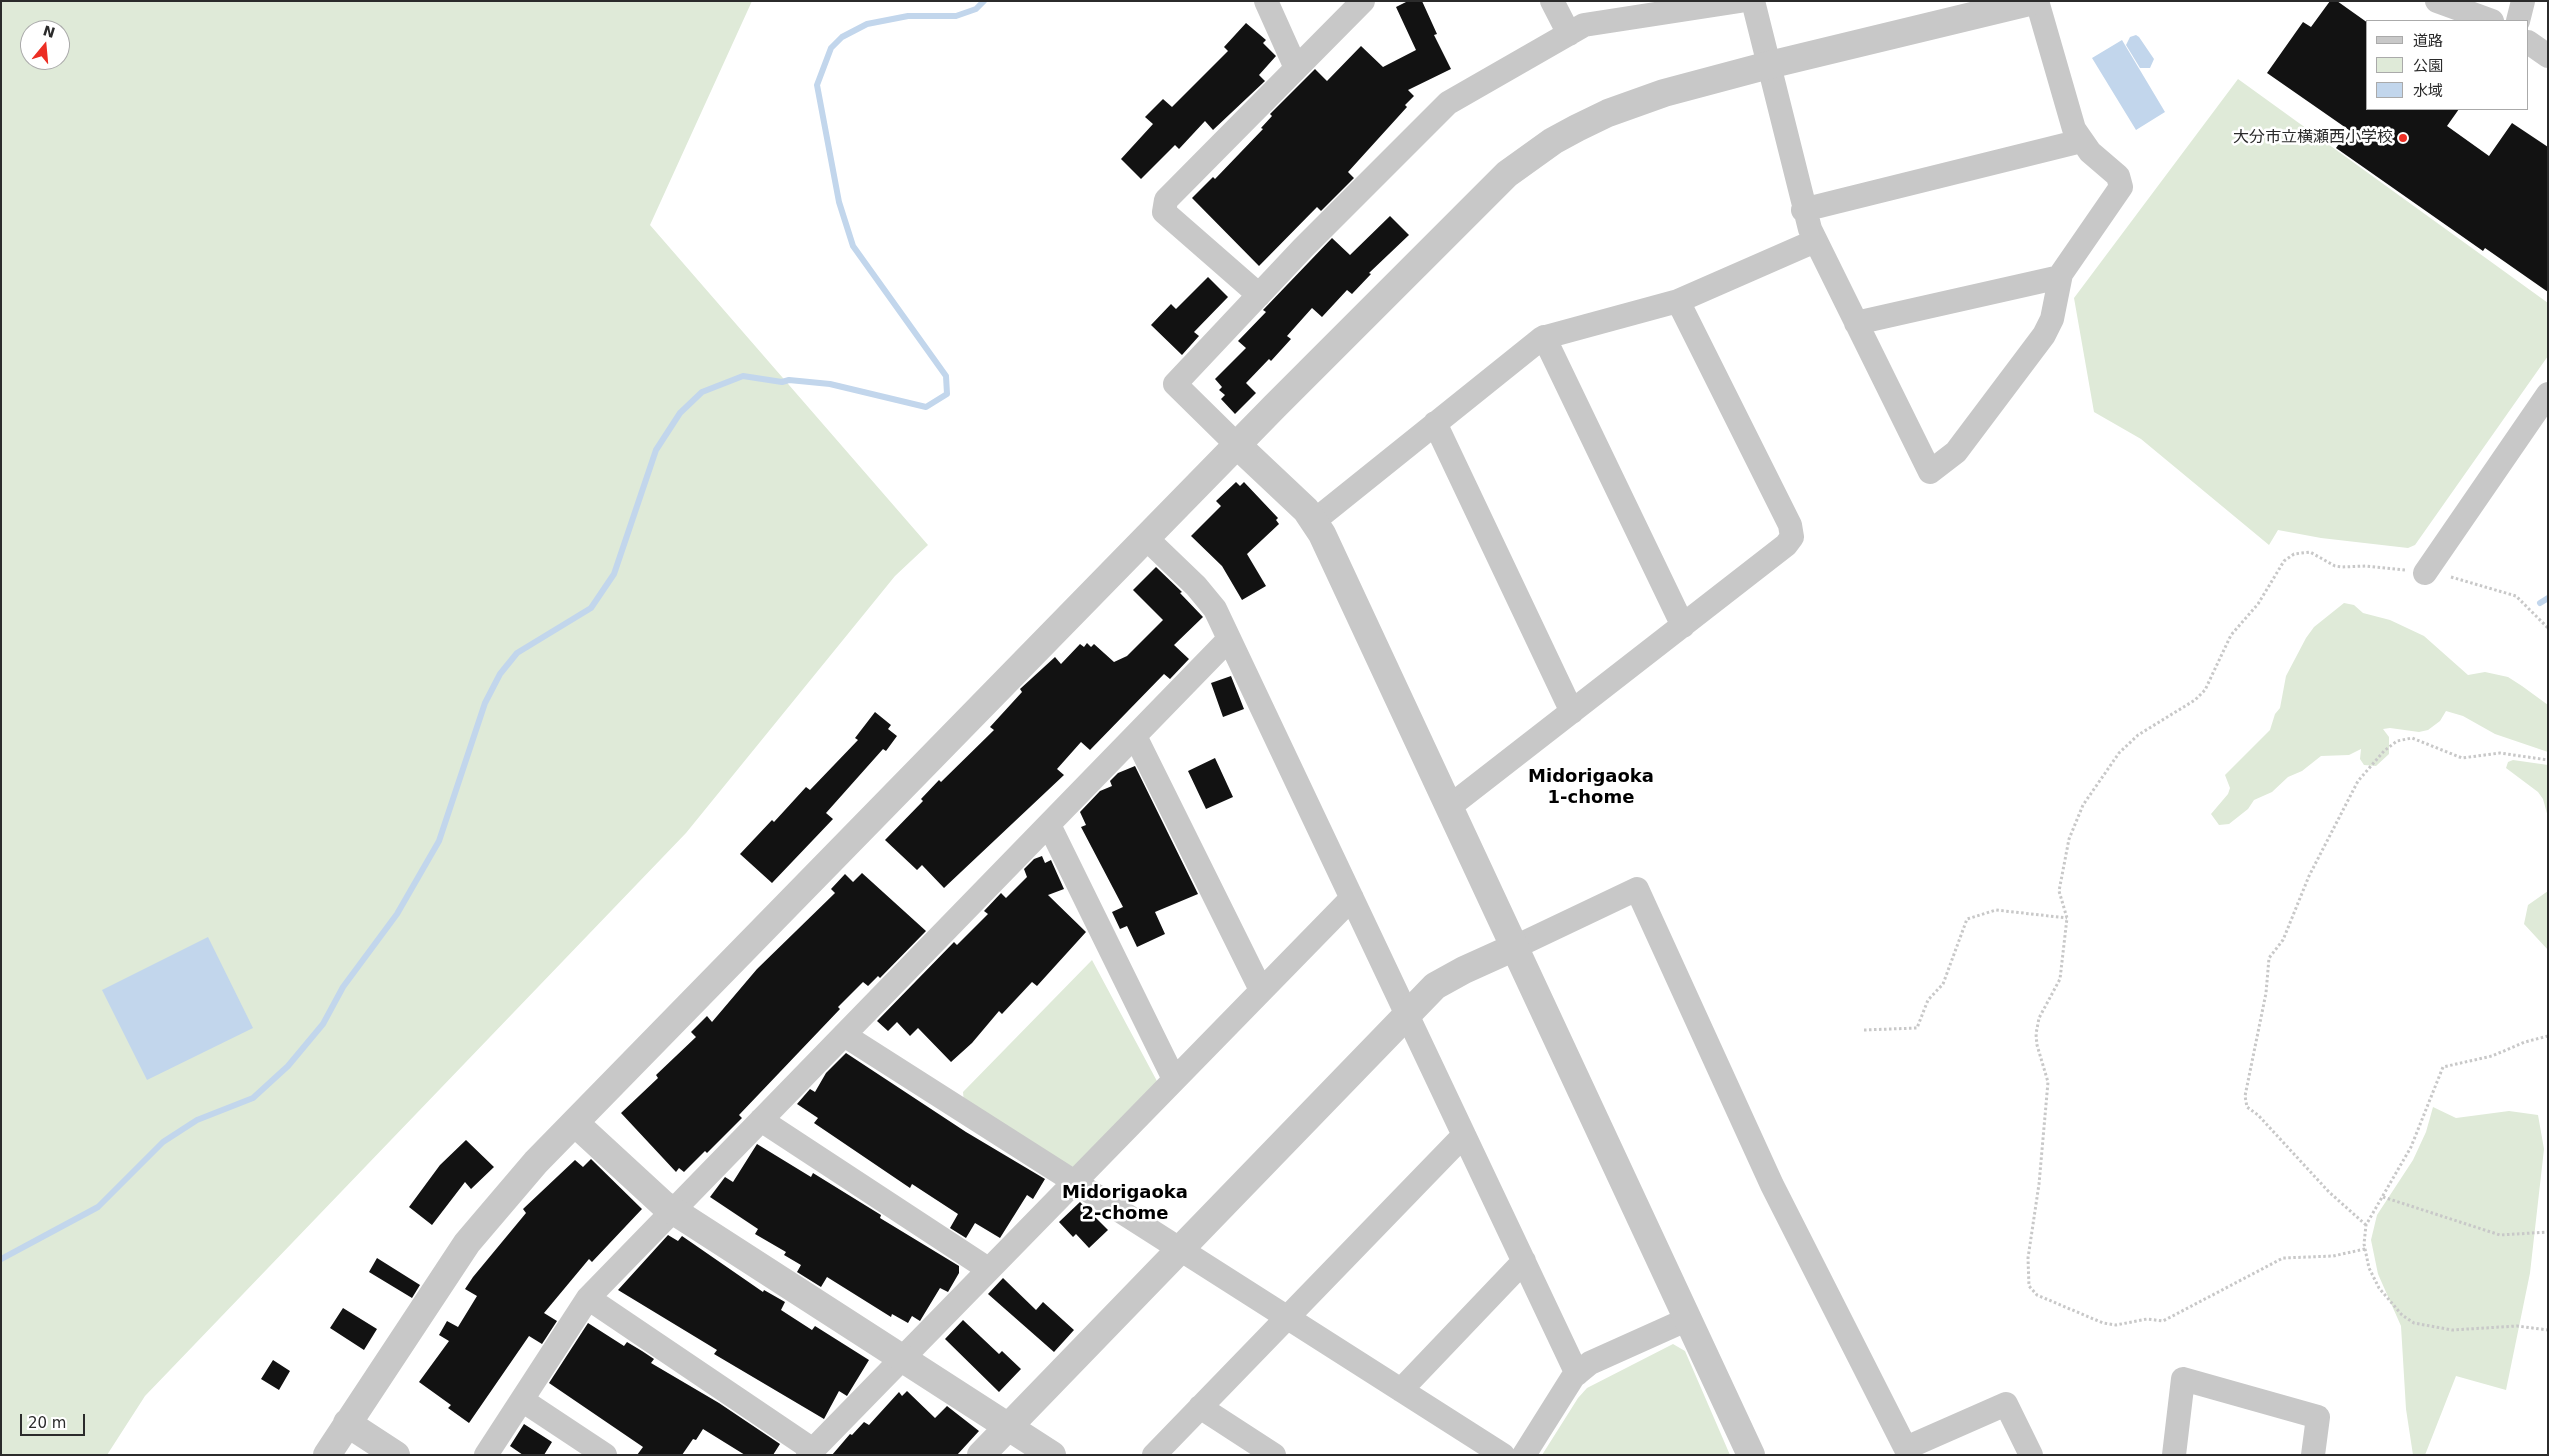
<!DOCTYPE html>
<meta charset="utf-8">
<style>
body{margin:0}
#map{position:relative;width:2549px;height:1456px;overflow:hidden;background:#fff;font-family:"DejaVu Sans","Noto Sans JP",sans-serif}
canvas{display:block}
.frame{position:absolute;inset:0;border:2px solid #2b2b2b;pointer-events:none}
.legend{position:absolute;left:2366px;top:20px;width:162px;height:90px;box-sizing:border-box;background:#fff;border:1px solid #aaa;margin:0;padding:6px 9px;list-style:none;font-size:15px;color:#2b2b2b}
.legend li{display:flex;align-items:center;gap:10px;height:25px}
.legend b{width:25px;border:1px solid #aaa}
.north{position:absolute;left:20px;top:20px;width:50px;height:50px;box-sizing:border-box;background:#fff;border:1px solid #aaa;border-radius:50%;rotate:17deg;font-size:14px;font-weight:700;line-height:20px;text-align:center;color:#2b2b2b}
.north::after{content:'';display:block;margin:auto;width:18px;height:22px;background:#ec2e24;clip-path:polygon(50% 0,100% 100%,50% 72%,0 100%)}
.scale{position:absolute;left:20px;top:1414px;width:65px;height:22px;box-sizing:border-box;border:2px solid #2b2b2b;border-top:0;padding-left:6px;font-size:15px;line-height:18px;white-space:nowrap;color:#2b2b2b;-webkit-text-stroke:4px #fff;paint-order:stroke}
</style>
<div id="map">
<canvas width="2549" height="1456"></canvas>
<div class="frame"></div>
<ul class="legend">
<li><b style="height:6px;background:#c8c8c8"></b>道路</li>
<li><b style="height:14px;background:#dfead8"></b>公園</li>
<li><b style="height:14px;background:#c2d6ec"></b>水域</li>
</ul>
<div class="north">N</div>
<div class="scale">20 m</div>
</div>
<script>
const g = document.querySelector('canvas').getContext('2d');
g.lineJoin = 'round';
function paint(path, color) { g.fillStyle = color; g.fill(path, 'evenodd'); }
const poly = rows => new Path2D(rows.map(r => 'M' + r).join(''));
function trace(path, color, width, dash) { g.strokeStyle = color; g.lineWidth = width; g.lineCap = dash ? 'butt' : 'round'; g.setLineDash(dash || []); g.stroke(path); }
function drawText(font, color, halo, rows, align = 'center') {
  g.font = font + ' "DejaVu Sans","Noto Sans JP",sans-serif'; g.lineWidth = 5; g.setLineDash([]); g.textBaseline = 'middle'; g.strokeStyle = halo; g.fillStyle = color; for (const [text, x, y, turn = 0] of rows) {
    g.save(); g.translate(x, y); g.rotate((+turn || 0) * Math.PI / 180); g.textAlign = isNaN(turn) ? turn : align; if (halo) g.strokeText(text, 0, 0); g.fillText(text, 0, 0); g.restore();
  }
}
const green = poly([
 [1,1,752,1,650,225,928,545,895,576,686,833,145,1396,107,1455,1,1455],
 [30,30,60,30,60,60,30,60],
 [2238,79,2548,303,2548,356,2415,545,2408,548,2321,538,2278,530,2269,545,2141,439,2094,412,2074,298],
 [2344,603,2354,605,2363,613,2390,620,2424,636,2468,675,2485,672,2508,677,2522,686,2548,705,2548,752,2495,734,2463,716,2446,711,2440,721,2428,730,2419,732,2390,728,2383,729,2389,737,2389,754,2376,766,2364,765,2360,759,2361,749,2349,755,2321,756,2302,771,2288,777,2272,792,2254,800,2248,809,2229,824,2219,825,2211,814,2228,794,2230,788,2225,775,2270,730,2275,714,2280,708,2286,676,2306,638,2314,627],
 [2513,760,2548,765,2548,817,2543,799,2538,792,2506,768,2508,762],
 [2548,891,2548,950,2524,924,2528,905],
 [1092,960,1158,1083,1076,1169,964,1103,963,1092],
 [2433,1107,2456,1118,2509,1111,2538,1115,2544,1149,2530,1273,2506,1390,2456,1376,2425,1455,2413,1455,2406,1409,2401,1326,2378,1274,2371,1240,2377,1215,2413,1160,2426,1132],
 [1673,1344,1685,1351,1730,1455,1542,1455,1578,1398,1587,1388]
]);
const water = poly([
 [2136,35,2139,37,2154,59,2150,68,2140,68,2126,45,2130,37],
 [2122,40,2165,112,2136,130,2092,58],
 [208,937,253,1028,147,1080,102,990]
]);
const stream = poly([
 [2540,603,2548,598],
 [1,1259,98,1207,163,1142,197,1120,253,1098,288,1066,323,1024,343,987,397,914,439,841,485,703,500,674,517,653,591,608,614,574,656,450,680,413,702,392,743,376,782,382,789,380,830,384,926,407,947,394,946,376,853,246,839,202,817,85,831,48,842,37,867,24,908,16,956,16,976,9,984,1]
]);
const building = poly([
 [1408,1,1422,1,1437,34,1434,35,1451,69,1408,90,1414,96,1405,105,1407,107,1348,172,1354,178,1321,211,1317,207,1259,266,1192,198,1213,177,1215,179,1263,129,1261,128,1272,116,1270,114,1315,69,1327,81,1361,46,1383,67,1416,50,1396,7],
 [2330,1,2337,1,2368,23,2368,109,2459,109,2447,126,2489,156,2512,123,2548,147,2548,292,2485,248,2483,251,2336,148,2349,130,2267,73,2303,22,2311,27],
 [1246,23,1266,40,1263,43,1276,56,1259,75,1265,81,1213,130,1205,121,1179,149,1175,145,1141,179,1121,159,1153,124,1145,117,1163,99,1172,107,1228,51,1224,47],
 [1390,216,1409,235,1369,273,1371,274,1352,294,1347,290,1322,317,1312,308,1287,336,1291,339,1271,361,1269,359,1246,383,1256,393,1235,414,1221,399,1225,395,1219,390,1222,387,1215,379,1246,348,1238,341,1266,312,1263,310,1332,238,1350,255],
 [1208,277,1228,297,1194,332,1199,336,1182,355,1151,325,1171,304,1176,309],
 [1236,482,1240,486,1244,482,1278,518,1276,520,1279,524,1247,554,1266,586,1242,600,1222,566,1191,536,1221,506,1216,501],
 [1156,567,1182,592,1180,593,1203,617,1174,645,1189,659,1170,679,1164,674,1090,750,1081,742,1057,769,1064,775,944,888,922,865,917,870,885,840,923,801,921,799,939,780,941,782,994,730,990,727,1022,692,1020,689,1055,657,1061,664,1080,644,1084,647,1087,643,1091,647,1094,644,1114,662,1127,656,1163,620,1133,590],
 [1231,676,1244,709,1223,717,1211,683],
 [875,712,891,725,888,729,897,736,886,751,883,749,826,813,833,819,772,883,740,854,772,820,774,822,806,787,810,790,858,740,855,738],
 [1215,758,1233,797,1206,809,1188,771],
 [1135,766,1198,894,1155,912,1165,934,1137,947,1127,926,1120,929,1112,912,1123,907,1081,827,1086,825,1080,812,1100,791,1112,786,1110,781,1118,773],
 [1042,856,1045,863,1051,860,1064,889,1048,895,1086,932,1037,986,1032,982,1002,1014,999,1011,972,1043,951,1062,918,1028,910,1036,897,1022,888,1031,877,1021,954,942,957,945,988,914,984,911,1001,893,1006,898,1027,877,1024,869,1034,859],
 [862,873,926,931,880,978,878,976,868,986,863,982,838,1007,840,1009,739,1115,742,1118,707,1153,705,1151,684,1172,679,1168,676,1172,621,1113,658,1078,656,1075,696,1037,691,1032,707,1016,712,1022,757,969,835,893,831,889,845,874,853,882],
 [846,1053,966,1132,1045,1179,1033,1199,1027,1195,1000,1238,975,1223,966,1238,950,1228,958,1214,912,1184,910,1188,814,1123,818,1118,797,1104,810,1089,815,1092,826,1073],
 [466,1140,494,1167,471,1189,465,1182,432,1225,409,1207,440,1165],
 [757,1144,811,1177,813,1173,881,1215,880,1218,959,1266,959,1273,948,1292,940,1288,920,1321,912,1316,908,1323,892,1314,891,1317,827,1277,821,1287,797,1272,801,1265,784,1255,786,1252,755,1234,758,1229,710,1197,725,1177,733,1182],
 [591,1159,642,1209,592,1262,589,1259,544,1313,557,1321,542,1344,529,1336,469,1423,448,1408,451,1405,419,1382,449,1341,439,1335,447,1321,458,1327,477,1296,465,1289,473,1277,526,1213,523,1209,575,1160,583,1167],
 [1080,1202,1108,1230,1089,1248,1076,1234,1073,1237,1059,1222],
 [668,1235,678,1241,682,1236,763,1292,764,1290,785,1302,781,1310,812,1330,815,1326,869,1360,847,1396,839,1391,824,1419,714,1354,717,1350,618,1290],
 [377,1258,420,1285,412,1298,369,1272],
 [1003,1278,1036,1310,1043,1302,1074,1330,1054,1352,988,1294],
 [343,1308,377,1329,364,1350,330,1328],
 [963,1320,999,1354,1002,1351,1021,1369,999,1392,945,1339],
 [588,1323,624,1346,627,1342,642,1351,654,1359,651,1363,719,1403,780,1444,773,1455,745,1455,703,1429,696,1440,693,1439,682,1455,637,1455,643,1447,549,1383],
 [273,1360,290,1371,279,1390,261,1379],
 [907,1391,935,1418,947,1406,979,1431,957,1455,832,1455,850,1434,852,1435,864,1422,869,1425,899,1392,902,1396],
 [524,1424,552,1442,544,1455,523,1455,510,1446]
]);
const path = poly([
 [2451,577,2516,596,2548,628],
 [1864,1030,1917,1028,1928,1000,1943,984,1967,919,1996,910,2067,918],
 [2548,1036,2525,1042,2492,1056,2443,1067,2411,1147,2366,1225,2364,1244,2369,1268,2379,1288,2402,1315,2414,1323,2452,1330,2517,1326,2548,1330],
 [2383,1197,2500,1235,2548,1232],
 [2366,1225,2329,1192,2258,1115,2247,1107,2245,1096,2266,993,2269,958,2283,940,2309,876,2358,781,2384,751,2397,741,2412,738,2462,758,2500,753,2548,760],
 [2365,1249,2333,1256,2283,1258,2163,1321,2147,1319,2116,1325,2103,1323,2037,1295,2029,1286,2028,1258,2039,1184,2048,1082,2037,1045,2036,1034,2039,1018,2060,979,2067,918,2059,891,2069,839,2083,805,2119,753,2138,735,2195,700,2205,690,2231,635,2258,604,2284,561,2294,554,2310,552,2335,566,2342,567,2366,566,2405,570]
]);
const minor = poly([
 [1266,1,1296,68],
 [1552,1,1569,34],
 [1753,1,1810,229,1930,472,1956,452,2044,335,2052,319,2061,274,2121,187,2118,176,2090,152,2074,129,2037,1],
 [2437,1,2492,21],
 [2518,21,2523,1],
 [2528,42,2548,56],
 [1803,210,2081,141],
 [1259,295,1164,212,1166,200,1363,1],
 [1856,323,2060,277],
 [1544,337,1683,626],
 [1435,423,1572,712],
 [1237,445,1175,384,1303,248,1448,103,1584,25,1740,1],
 [1314,521,1542,338,1678,301,1815,241],
 [1146,538,1196,586,1215,609,1577,1374],
 [2425,573,2548,394],
 [1135,736,1261,990],
 [1449,807,1786,545,1792,537,1790,525,1678,301],
 [1049,825,1174,1079],
 [1515,947,1637,889,1772,1185,1909,1455],
 [844,1035,1503,1455],
 [761,1120,988,1269],
 [588,1298,813,1450],
 [1401,1390,1524,1261],
 [522,1400,605,1455],
 [1200,1407,1274,1455],
 [1906,1448,2006,1404,2031,1455],
 [486,1455,588,1298,1229,639],
 [808,1455,1352,898],
 [1154,1455,1464,1135],
 [1524,1455,1573,1377,1590,1363,1688,1319],
 [2174,1455,2183,1379,2318,1417,2313,1455]
]);
const tertiary = poly([
 [1237,445,1306,510,1322,534,1751,1455],
 [575,1123,663,1204,1052,1455],
 [347,1423,396,1455],
 [327,1455,467,1243,536,1162,1275,406,1507,174,1553,141,1577,128,1608,113,1664,93,1769,65,2034,1],
 [981,1455,1435,986,1464,970,1515,947]
]);
const markers = [
 [2403,138,5,"#ec2e24"]
];
const poiNames = [
 ["大分市立横瀬西小学校",2393,138]
];
const neighbourhoodNames = [
 ["Midorigaoka",1591,777],
 ["1-chome",1591,798],
 ["Midorigaoka",1125,1193],
 ["2-chome",1125,1214]
];
paint(green, '#dfead8');
paint(water, '#c2d6ec');
trace(stream, '#c2d6ec', 6);
paint(building, '#121212');
trace(path, '#c8c8c8', 3, [2.5, 2.5]);
trace(minor, '#c8c8c8', 24);
trace(tertiary, '#c8c8c8', 28);
for (const [x, y, r, color] of markers) { const dot = new Path2D(); dot.arc(x, y, r, 0, 2 * Math.PI); g.fillStyle = color; g.fill(dot); trace(dot, '#fff', 2); }
drawText('16px', '#2b2b2b', '#fff', poiNames, 'right');
drawText('bold 18px', '#000', '#fff', neighbourhoodNames);
</script>
